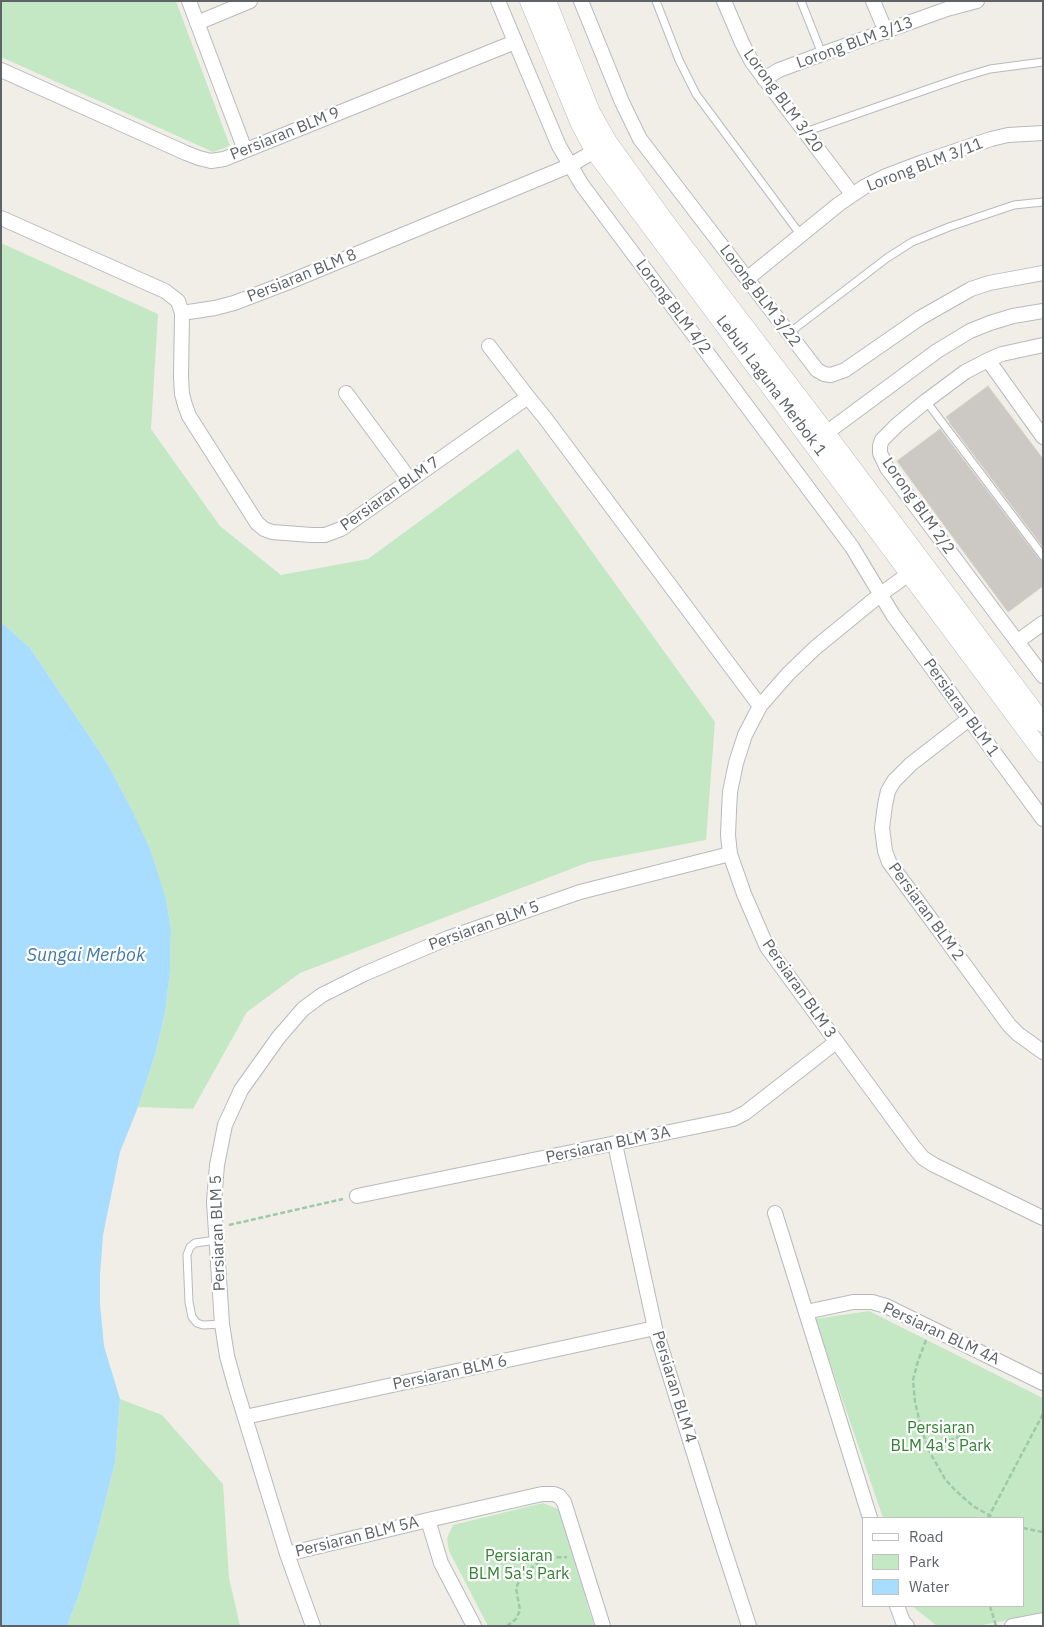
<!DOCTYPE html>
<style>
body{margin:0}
#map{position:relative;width:1044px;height:1627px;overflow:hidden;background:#f1eee7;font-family:"IBM Plex Sans",sans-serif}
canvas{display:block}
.frame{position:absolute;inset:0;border:2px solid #5e6367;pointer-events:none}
.legend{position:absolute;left:862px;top:1517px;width:162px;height:90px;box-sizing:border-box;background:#fff;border:1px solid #bfc1c2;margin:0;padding:6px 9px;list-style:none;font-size:15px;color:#5e6367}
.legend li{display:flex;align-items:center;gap:10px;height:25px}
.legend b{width:25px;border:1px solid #bfc1c2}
</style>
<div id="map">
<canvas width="1044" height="1627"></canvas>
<div class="frame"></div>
<ul class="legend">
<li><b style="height:6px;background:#fff"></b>Road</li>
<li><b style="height:14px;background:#c5e8c4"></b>Park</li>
<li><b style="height:14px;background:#a9ddff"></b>Water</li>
</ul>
</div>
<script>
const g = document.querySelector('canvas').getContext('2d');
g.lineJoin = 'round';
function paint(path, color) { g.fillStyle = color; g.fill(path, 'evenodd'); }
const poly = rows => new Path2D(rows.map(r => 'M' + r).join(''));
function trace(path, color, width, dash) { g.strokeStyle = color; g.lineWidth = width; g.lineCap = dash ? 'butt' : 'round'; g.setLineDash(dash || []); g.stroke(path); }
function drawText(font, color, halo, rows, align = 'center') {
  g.font = font + ' "IBM Plex Sans",sans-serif'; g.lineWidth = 4.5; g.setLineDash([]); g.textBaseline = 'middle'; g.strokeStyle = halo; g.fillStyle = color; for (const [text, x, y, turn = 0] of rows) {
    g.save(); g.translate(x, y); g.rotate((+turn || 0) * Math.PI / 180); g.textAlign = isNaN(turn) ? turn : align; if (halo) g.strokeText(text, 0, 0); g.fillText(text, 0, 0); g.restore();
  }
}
const green = poly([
 [1,1,176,1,230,146,213,152,1,57],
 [1,243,158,314,151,429,220,526,281,575,368,559,518,449,715,722,706,840,589,862,300,973,247,1012,193,1109,138,1107,156,1052,165,1013,170,972,171,929,166,899,130,806,106,761,30,648,1,622],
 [869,1311,1043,1398,1043,1613,978,1626,937,1626,912,1606,1023,1606,1023,1518,883,1518,815,1319],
 [120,1399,162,1415,223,1484,229,1578,240,1626,67,1626,79,1595,97,1534,115,1463],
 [543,1503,560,1510,594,1626,488,1626,449,1551,447,1538,453,1525]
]);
const water = poly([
 [1,622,30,648,106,761,130,806,150,849,166,899,171,929,170,972,165,1013,156,1052,138,1107,120,1152,103,1235,100,1275,100,1304,104,1346,120,1399,115,1463,97,1534,79,1595,67,1626,1,1626]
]);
const building = poly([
 [988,386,1043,459,1043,547,949,422,950,422,946,417,988,386],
 [940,429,1039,559,1043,561,1043,586,1008,612,897,461,940,429]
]);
const path = poly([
 [229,1225,343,1199],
 [926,1340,918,1361,913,1380,915,1402,921,1427,928,1449,945,1479,955,1490,973,1506,994,1518],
 [928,1449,968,1433],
 [988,1518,1043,1414],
 [1023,1528,1043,1532],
 [990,1606,996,1626],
 [507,1626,516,1619,520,1610,516,1588,522,1575,538,1563,550,1558,567,1557]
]);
const service = poly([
 [656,1,679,60,696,94,800,234],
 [801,1,822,54],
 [805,132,960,78,990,69,1043,62],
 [789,333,887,258,912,242,949,227,1014,205,1043,202],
 [926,401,1043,556],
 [217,1240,195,1243,190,1247,187,1255,189,1302,192,1317,197,1323,203,1325,222,1324]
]);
const minor = poly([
 [189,1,245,150],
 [498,1,559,146,582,185,852,547,893,615,1043,819],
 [581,1,622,102,640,139,817,370,824,374,831,375,845,370,920,318,971,289,989,283,1043,273],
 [724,1,742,43,752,62,852,194],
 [873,1,886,32],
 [197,23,250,1],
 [1,70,186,153,199,158,211,161,224,159,515,42],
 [764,79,779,70,822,54,947,9,977,1],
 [1,218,165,291,178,301,182,313,181,377,182,394,185,405,189,416,257,523,264,529,272,532,312,535,325,535,341,529,528,397,545,418,760,706],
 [748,278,839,204,864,187,886,176,923,162,991,139,1008,135,1043,133],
 [182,313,215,308,234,303,289,282,569,166,603,146],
 [1043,345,1002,354,988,360,1043,437],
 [489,346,528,397],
 [988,360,965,372,926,401,897,425,882,440,880,446,880,453,887,468,1043,676],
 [346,393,410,480],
 [818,439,937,351,970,331,990,323,1013,316,1043,311],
 [917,568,881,594,815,648,788,674,760,706,745,735,736,763,730,792,729,811,728,835,730,854,744,894,767,947,913,1146,923,1158,934,1165,1043,1218],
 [1018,641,1043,623],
 [969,719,911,764,894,781,888,791,885,805,882,828,885,851,889,862,902,880,1009,1025,1018,1034,1043,1052],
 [615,1144,655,1328,720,1537,749,1626],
 [357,1196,733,1119,745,1113,836,1042],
 [775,1213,870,1518],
 [806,1312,853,1302,872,1302,886,1306,1043,1383],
 [245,1417,655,1328],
 [428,1520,441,1563,474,1626],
 [287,1554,428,1520,542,1494,554,1494,559,1496,564,1502,603,1626],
 [897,1606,903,1622,907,1626],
 [313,1626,287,1554,235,1385,227,1356,222,1324,214,1202,217,1165,225,1125,241,1090,278,1038,303,1009,322,995,364,974,448,938,580,892,730,854],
 [1012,1626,1043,1620]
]);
const tertiary = poly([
 [529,1,580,124,595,152,1043,753],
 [547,1,591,112,608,142,667,224,826,433,1043,723]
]);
const streetNames = [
 ["Lorong BLM 3/13",855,43,-20],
 ["Lorong BLM 3/20",783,101,54],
 ["Persiaran BLM 9",285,134,-22],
 ["Lorong BLM 3/11",925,165,-21],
 ["Persiaran BLM 8",302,276,-22],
 ["Lorong BLM 3/22",760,296,53],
 ["Lorong BLM 4/2",673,307,53],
 ["Lebuh Laguna Merbok 1",771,386,53],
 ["Persiaran BLM 7",390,494,-35],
 ["Lorong BLM 2/2",918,506,55],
 ["Persiaran BLM 1",961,708,54],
 ["Persiaran BLM 2",926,912,54],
 ["Persiaran BLM 5",484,926,-20],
 ["Persiaran BLM 3",799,989,55],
 ["Persiaran BLM 3A",608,1145,-12],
 ["Persiaran BLM 5",218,1233,-92],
 ["Persiaran BLM 4A",941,1334,25],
 ["Persiaran BLM 6",450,1373,-12],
 ["Persiaran BLM 4",674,1387,73],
 ["Persiaran BLM 5A",357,1537,-14]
];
const parkNames = [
 ["Persiaran",941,1428],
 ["BLM 4a's Park",941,1446],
 ["Persiaran",519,1556],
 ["BLM 5a's Park",519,1574]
];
const waterNames = [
 ["Sungai Merbok",86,956]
];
paint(green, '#c5e8c4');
paint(water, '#a9ddff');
paint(building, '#ccc9c4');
trace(building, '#d6d0c5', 1);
trace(service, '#b7babd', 9);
trace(minor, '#b7babd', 16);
trace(tertiary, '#b7babd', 19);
trace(path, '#9dc9a8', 2.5, [5, 2.5]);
trace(service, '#fff', 7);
trace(minor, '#fff', 14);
trace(tertiary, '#fff', 18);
drawText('16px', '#5e6367', '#fff', streetNames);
drawText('16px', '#338233', '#fff', parkNames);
drawText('italic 18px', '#4079ab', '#fff', waterNames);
</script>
